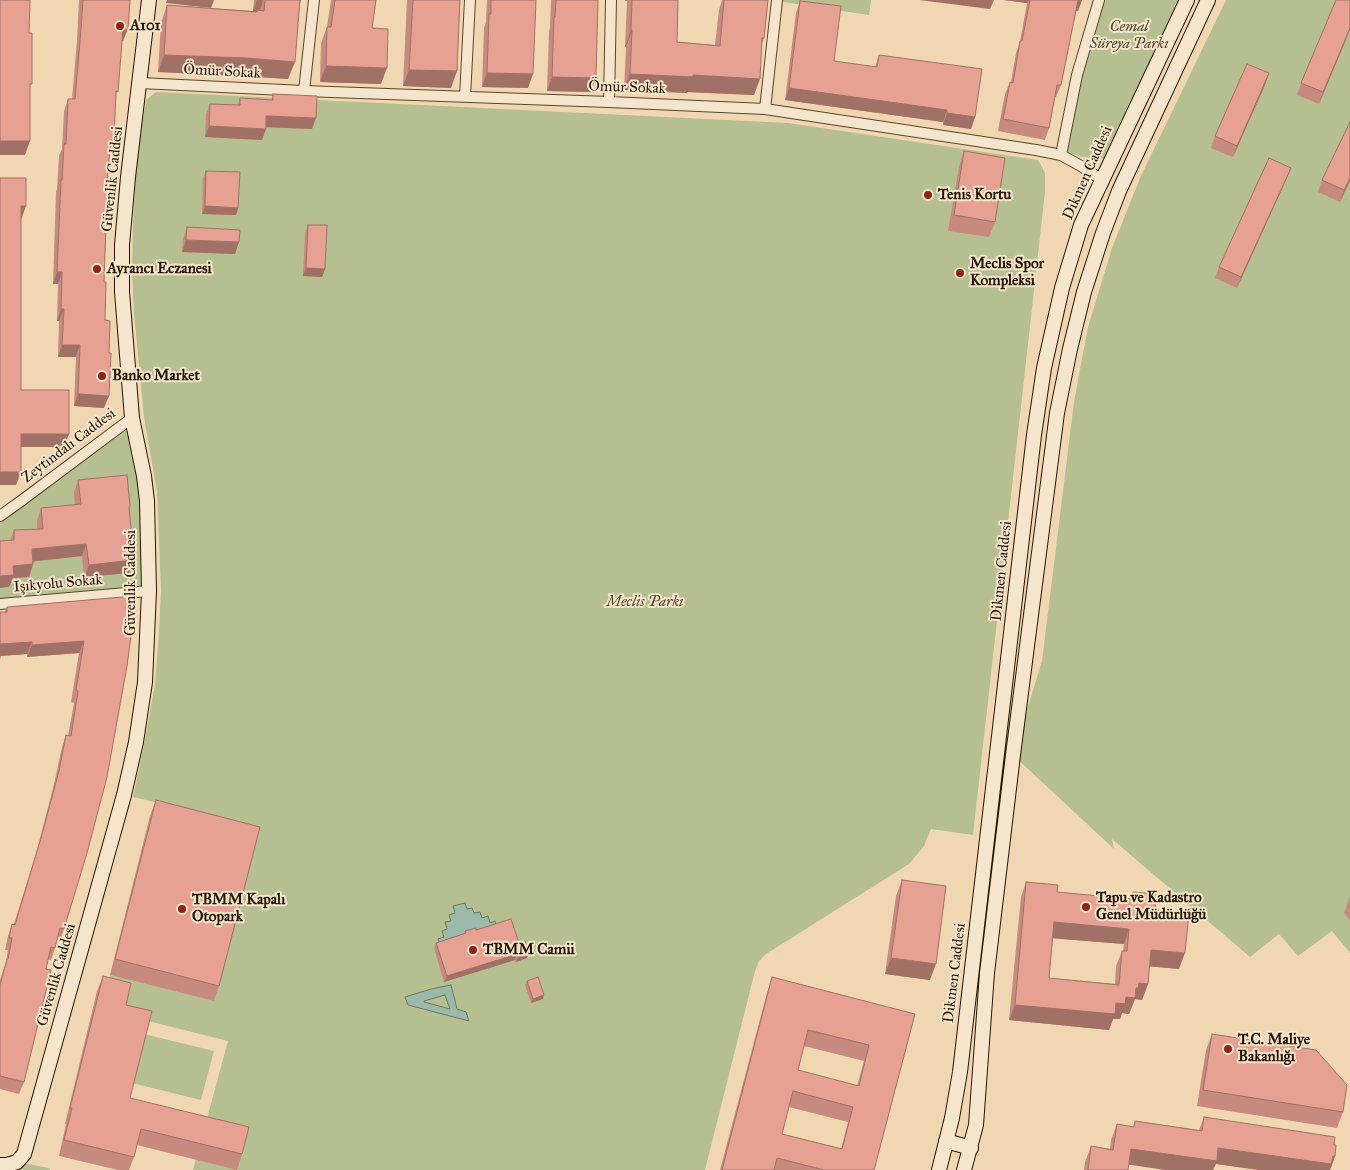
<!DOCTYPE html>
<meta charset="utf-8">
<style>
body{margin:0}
canvas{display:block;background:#f0d7b2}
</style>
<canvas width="1350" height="1170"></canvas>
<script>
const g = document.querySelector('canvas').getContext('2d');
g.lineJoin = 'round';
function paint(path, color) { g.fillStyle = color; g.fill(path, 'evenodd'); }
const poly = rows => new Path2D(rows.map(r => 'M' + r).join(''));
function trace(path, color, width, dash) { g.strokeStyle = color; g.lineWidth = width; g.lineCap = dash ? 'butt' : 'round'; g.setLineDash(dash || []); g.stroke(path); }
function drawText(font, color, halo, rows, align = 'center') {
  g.font = font + ' "IM FELL Great Primer",serif'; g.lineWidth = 4; g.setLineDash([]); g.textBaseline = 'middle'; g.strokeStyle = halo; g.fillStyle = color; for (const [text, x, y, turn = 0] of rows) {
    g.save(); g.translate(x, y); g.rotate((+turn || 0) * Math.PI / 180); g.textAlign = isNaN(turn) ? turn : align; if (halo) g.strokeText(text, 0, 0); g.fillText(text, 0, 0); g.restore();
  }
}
const green = poly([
 [777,0,871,0,869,15,777,1],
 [1102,0,1185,0,1108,159,1082,157,1064,151,1081,77],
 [1226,0,1350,0,1350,953,1332,931,1298,956,1279,934,1250,957,1112,839,1114,849,1013,755,1042,661,1074,402,1088,327,1112,248,1140,178],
 [156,92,788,123,1038,160,1041,165,1045,173,1045,192,973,835,931,829,924,846,909,864,766,954,759,961,755,971,705,1170,193,1170,228,1041,148,1021,105,993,110,975,214,1001,257,826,133,797,144,745,155,684,159,632,161,590,157,492,144,417,134,313,132,271,133,222,137,156,146,100],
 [132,418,149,591,0,604,0,516],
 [144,1034,214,1051,201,1100,132,1083],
 [17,1162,49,1168,50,1170,0,1170]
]);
const water = poly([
 [465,903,467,909,472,908,474,913,480,912,482,918,488,916,490,923,495,921,497,928,441,946,438,939,444,937,442,931,447,929,445,922,451,921,449,915,455,913,453,906,465,903],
 [451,985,457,1009,466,1012,469,1021,408,1005,405,997,431,989,451,985],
 [445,995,450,1009,424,1002,424,1001,445,995]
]);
const street = poly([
 [140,83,304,91,609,102,765,109,1036,150,1061,155,1081,166,1102,180],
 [304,91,314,0],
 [465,97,470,0],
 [609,102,611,0],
 [765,109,777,0],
 [1061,155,1077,75,1099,0],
 [0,516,21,501,132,418],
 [0,604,149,591]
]);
const secondary = poly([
 [946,1141,971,1148],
 [0,1165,7,1165,17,1162,24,1154,124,795,136,742,145,682,149,591,147,501,144,476,132,418,122,292,122,245,128,177,149,0],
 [939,1170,952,1118,960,1072,1034,435,1044,368,1062,288,1081,225,1187,0],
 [964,1170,976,1125,987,973,1013,755,1057,413,1070,349,1084,292,1103,233,1119,191,1208,0]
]);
const wall = poly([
 [79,0,130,0,123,41,122,41,108,169,104,282,104,408,74,406,76,357,58,357,59,321,57,321,58,284,53,284,56,192,57,189,59,156,62,149,64,111,68,99,72,99,77,41],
 [254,0,301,0,299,7,288,79,240,76,158,72,161,23,167,5,253,11],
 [331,0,376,0,372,28,381,84,320,82,321,43,327,27],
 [407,0,460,0,451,88,403,86],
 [487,0,536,0,528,88,482,87,484,28,486,22],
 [551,0,598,0,591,92,547,91,549,31,550,27],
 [625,0,678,0,677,42,715,45,719,10,722,0,768,0,764,38,762,44,754,95,687,92,687,93,624,90,626,47,625,47,627,1,625,1],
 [1004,0,1082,0,1078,11,1076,11,1061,85,1056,97,1055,97,1049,128,1045,140,998,131,1005,94,1010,82,1011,82,1016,53,1020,42,1027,3],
 [800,1,834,61,875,67,879,55,975,117,971,129,943,125,943,122,785,100,796,13],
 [1350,30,1319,104,1297,95,1301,83],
 [1265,85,1233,157,1211,148,1215,136],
 [273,94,312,129,266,127,262,140,205,137,206,114,210,104,238,105,240,98,271,100],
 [1350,122,1350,181,1340,202,1318,192,1322,180],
 [964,151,995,222,989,237,948,231,959,167],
 [206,171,238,208,236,215,202,214,203,178],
 [1286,180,1237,288,1215,278,1219,267],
 [308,225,325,269,322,277,303,276,305,233],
 [187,227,235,254,182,252,183,239],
 [78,480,129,510,134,560,129,573,84,577,82,556,33,561,33,564,29,577,13,578,9,587,10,541,14,530,37,529,37,521,41,508,75,505,74,492],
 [134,596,64,929,60,941,57,940,55,948,51,960,48,959,24,1082,19,1094,0,1089,0,980,6,962,8,950,5,950,8,936,12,924,14,924,37,850,54,784,62,747,66,735,68,736,74,703,71,702,79,653,27,657,27,654,1,656,0,660,0,612,5,612,7,607],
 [156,800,219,986,214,1001,110,975,150,816],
 [902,880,930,980,885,974,896,896],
 [1026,882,1057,892,1130,899,1133,892,1155,910,1179,969,1149,966,1148,984,1142,1000,1135,999,1129,1014,1122,1013,1120,1019,1113,1019,1109,1030,1009,1020,1021,897],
 [1053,938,1124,944,1123,951,1122,951,1116,966,1115,984,1049,978],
 [1350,896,1350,920,1344,913],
 [476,930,519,943,529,953,527,958,516,962,515,960,444,982,434,948,436,943,464,934,465,931],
 [103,976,126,1005,130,1098,242,1154,237,1170,137,1145,134,1157,129,1170,118,1170,59,1156,66,1124,65,1124,97,991],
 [772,977,915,1014,874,1170,720,1170,767,993],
 [804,1046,864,1061,857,1086,798,1070],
 [789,1107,848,1122,841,1149,782,1134],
 [527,981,543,999,531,1003,525,985],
 [1212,1034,1343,1112,1337,1128,1197,1106,1206,1050],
 [1204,1117,1334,1145,1335,1156,1330,1170,1259,1170,1216,1164,1128,1165,1128,1170,1084,1170,1085,1162,1091,1146,1110,1149,1111,1140,1117,1124,1133,1127,1135,1121,1199,1130]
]);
const shadedWall = poly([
 [167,0,214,0,211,8,166,3],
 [257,0,263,0,259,13,252,13],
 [919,0,994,0,990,9],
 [1004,0,1029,0,1027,3],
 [1078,0,1082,0,1078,11,1074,10],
 [1350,28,1350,30,1319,104,1323,92],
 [123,29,128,29,123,41,119,41],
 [631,30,632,30,626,47,625,47],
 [164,55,246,58,295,62,288,79,240,76,158,72],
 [326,66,387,68,381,84,320,82],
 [409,70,457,71,451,88,403,86],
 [487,73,533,74,528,88,482,87],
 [1269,73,1265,85,1233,157,1237,146],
 [630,74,693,75,760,79,754,95,687,92,687,93,624,90],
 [552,77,596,78,591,92,547,91],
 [789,88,947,110,943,122,785,100],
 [947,113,975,117,971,129,943,125],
 [266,116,316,118,312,129,262,127],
 [209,126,266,129,262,140,205,137],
 [111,140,114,141,109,153],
 [0,141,30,141,25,155,0,155],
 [1291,168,1286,180,1237,288,1241,277],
 [1350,178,1350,181,1340,202,1344,190],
 [21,206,26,206,21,220],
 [205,206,238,208,236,215,202,214],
 [186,240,239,242,235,254,182,252],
 [306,268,325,269,322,277,303,276],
 [57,272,62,272,58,284,53,284],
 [61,309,64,309,59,321,57,321],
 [62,345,80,345,76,357,58,357],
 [78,394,109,396,104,408,74,406],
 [21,434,69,434,64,447,16,447],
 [0,472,21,472,16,485,0,485],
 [86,544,82,556,28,562,32,549],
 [134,560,129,573,84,577,89,565],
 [33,564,29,577,13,578,9,587,0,588,0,576,13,566],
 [84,641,79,653,27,657,32,645],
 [32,642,27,654,0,656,0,644],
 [1054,922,1129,929,1124,944,1049,938],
 [1151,950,1185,953,1179,969,1145,966],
 [529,953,527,958,516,962,518,956],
 [517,954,515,960,444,982,447,976],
 [891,958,936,964,930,980,885,974],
 [1139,983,1148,984,1142,1000,1135,999,1129,1014,1122,1013,1120,1019,1113,1019,1109,1030,1009,1020,1015,1005,1116,1003,1126,997,1136,988],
 [544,995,543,999,531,1003,533,999],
 [1218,1148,1333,1156,1335,1156,1330,1170,1259,1170,1216,1164,1213,1170,1165,1170,1125,1164,1131,1149]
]);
const building = poly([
 [0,0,30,0,29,33,32,33,32,84,30,84,30,141,0,141,0,0],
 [83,0,130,0,128,29,123,29,118,92,116,91,114,141,111,140,108,169,104,282,106,282,105,320,110,321,109,353,111,353,109,396,78,394,80,345,62,345,64,309,61,309,62,272,57,272,61,180,62,180,64,144,66,144,68,99,75,99,81,29,83,0],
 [265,0,301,0,300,0,295,62,246,58,164,55,167,5,257,12,257,10,264,11,265,0],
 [335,0,376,0,372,28,388,29,387,68,326,66,327,27,331,27,335,0],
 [413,0,460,0,457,71,409,70,413,0],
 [491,0,536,0,533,74,487,73,489,14,491,14,491,0],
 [556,0,598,0,596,78,552,77,554,17,555,17,556,0],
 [632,0,678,0,677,42,720,46,724,0,768,0,764,38,762,38,760,79,693,75,693,77,630,74,632,30,631,30,632,0],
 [1030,0,1078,0,1061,85,1057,85,1049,128,1003,119,1010,82,1013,83,1020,41,1022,41,1030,0],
 [1336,0,1350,0,1350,28,1323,92,1301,83,1336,0],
 [800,1,841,6,834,61,877,67,879,55,982,69,975,117,947,113,947,110,789,88,800,1],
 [1247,64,1269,73,1237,146,1215,136,1247,64],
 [273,94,317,96,316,118,266,116,266,129,209,126,210,104,240,105,240,98,273,100,273,94],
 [1350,122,1350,178,1344,190,1322,180,1350,122],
 [964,151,1005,158,995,222,954,215,964,151],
 [1269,158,1291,168,1241,277,1219,267,1269,158],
 [206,171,240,172,238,208,205,206,206,171],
 [0,178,26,178,26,206,21,206,21,390,69,390,69,434,21,434,21,472,0,472,0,178],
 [308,225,327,225,325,269,306,268,308,225],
 [187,227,240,230,239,242,186,240,187,227],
 [127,475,130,506,129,507,134,560,89,565,86,544,32,549,33,564,13,566,14,575,0,576,0,541,14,540,14,530,43,529,41,508,81,504,78,480,127,475],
 [134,596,132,628,127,666,107,777,87,853,64,929,60,928,55,948,51,947,46,969,51,970,24,1082,0,1076,0,985,7,959,8,959,12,938,9,938,12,924,15,925,41,838,59,771,66,735,71,736,78,691,76,690,84,641,32,645,32,642,0,644,0,612,7,612,7,607,134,596],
 [156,800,260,827,219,986,115,959,156,800],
 [902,880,946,886,936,964,891,958,902,880],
 [1026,882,1058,885,1057,892,1132,899,1133,892,1156,894,1155,910,1189,913,1185,953,1151,950,1148,984,1139,983,1138,988,1136,988,1135,998,1126,997,1125,1004,1116,1003,1115,1014,1015,1005,1026,882],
 [1054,922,1129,929,1127,951,1122,951,1119,985,1049,978,1054,922],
 [511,919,519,943,525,941,529,953,518,956,517,954,447,976,436,943,466,933,465,931,476,928,476,930,511,919],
 [103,976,131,983,126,1005,152,1011,130,1098,249,1127,242,1154,141,1129,134,1157,64,1140,72,1108,70,1108,103,976],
 [538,977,544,995,533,999,527,981,538,977],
 [772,977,915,1014,874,1170,824,1170,777,1158,774,1170,722,1170,772,977],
 [808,1030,869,1045,859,1086,798,1070,808,1030],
 [793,1091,853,1107,842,1149,782,1134,793,1091],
 [1212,1034,1316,1050,1347,1085,1343,1112,1203,1090,1212,1034],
 [1204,1117,1335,1137,1334,1145,1336,1145,1335,1156,1333,1156,1331,1164,1218,1148,1217,1161,1131,1149,1128,1170,1088,1170,1091,1146,1113,1150,1117,1124,1134,1127,1135,1121,1202,1131,1204,1117]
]);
const markers = [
 [120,26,5,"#8f2418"],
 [928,195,5,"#8f2418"],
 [97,269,5,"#8f2418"],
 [960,273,5,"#8f2418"],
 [102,376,5,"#8f2418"],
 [1086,907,5,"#8f2418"],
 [182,909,5,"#8f2418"],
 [473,950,5,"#8f2418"],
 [1228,1049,5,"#8f2418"]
];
const poiNames = [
 ["A101",130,26],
 ["Tenis Kortu",938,195],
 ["Meclis Spor",970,264],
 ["Kompleksi",970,281],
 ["Ayrancı Eczanesi",107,269],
 ["Banko Market",112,376],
 ["Tapu ve Kadastro",1096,898],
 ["Genel Müdürlüğü",1096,915],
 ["TBMM Kapalı",192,900],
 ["Otopark",192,917],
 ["TBMM Camii",483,950],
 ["T.C. Maliye",1238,1040],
 ["Bakanlığı",1238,1057]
];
const parkNames = [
 ["Cemal",1129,27],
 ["Süreya Parkı",1129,44],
 ["Meclis Parkı",645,602]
];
const streetNames = [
 ["Ömür Sokak",222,72,3],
 ["Ömür Sokak",627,88,2],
 ["Dikmen Caddesi",1088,173,-66],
 ["Güvenlik Caddesi",113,179,-84],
 ["Zeytindalı Caddesi",69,446,-37],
 ["Dikmen Caddesi",1002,571,-84],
 ["Güvenlik Caddesi",131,583,-90],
 ["Işıkyolu Sokak",58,584,-5],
 ["Dikmen Caddesi",955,973,-83],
 ["Güvenlik Caddesi",57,975,-74]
];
paint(green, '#b6bf8f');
paint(water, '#9bbaaa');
trace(water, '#6c7866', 1);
trace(street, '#58462d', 12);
trace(secondary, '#261601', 16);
trace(street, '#f5e5cd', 10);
trace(secondary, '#f5e5cd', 14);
paint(wall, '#c68a7e');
paint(shadedWall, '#a17166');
paint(building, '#e6a192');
trace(building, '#a17166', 1);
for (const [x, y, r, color] of markers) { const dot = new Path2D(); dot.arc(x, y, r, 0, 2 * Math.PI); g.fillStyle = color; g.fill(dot); trace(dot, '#f5e5cd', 2); }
drawText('bold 15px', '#261601', '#f5e5cd', poiNames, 'left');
drawText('italic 15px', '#51492c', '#f5e5cd', parkNames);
drawText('15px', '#261601', '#f5e5cd', streetNames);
</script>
